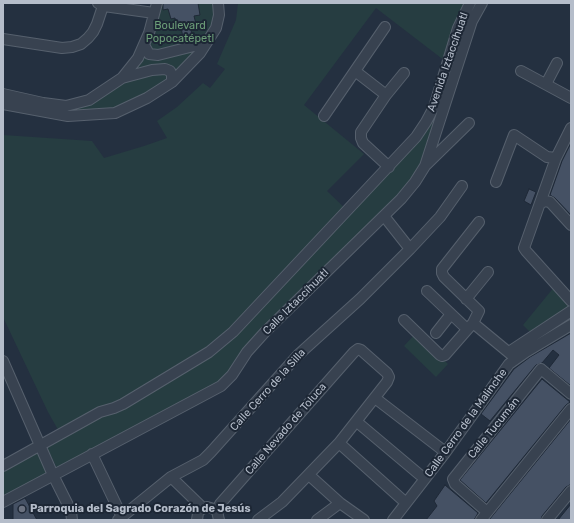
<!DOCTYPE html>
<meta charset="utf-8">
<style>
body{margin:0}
#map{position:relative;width:574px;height:523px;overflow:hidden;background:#243040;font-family:Rubik,sans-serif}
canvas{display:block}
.frame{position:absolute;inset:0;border:4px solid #b5bdca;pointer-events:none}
</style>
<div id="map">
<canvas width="574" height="523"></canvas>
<div class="frame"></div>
</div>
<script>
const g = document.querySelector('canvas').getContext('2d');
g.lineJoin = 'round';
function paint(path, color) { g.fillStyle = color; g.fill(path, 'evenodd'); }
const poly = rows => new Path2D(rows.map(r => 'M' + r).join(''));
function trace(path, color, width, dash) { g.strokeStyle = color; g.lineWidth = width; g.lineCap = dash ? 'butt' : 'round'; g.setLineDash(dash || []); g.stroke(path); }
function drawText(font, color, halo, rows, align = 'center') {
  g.font = font + ' Rubik,sans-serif'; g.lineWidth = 4; g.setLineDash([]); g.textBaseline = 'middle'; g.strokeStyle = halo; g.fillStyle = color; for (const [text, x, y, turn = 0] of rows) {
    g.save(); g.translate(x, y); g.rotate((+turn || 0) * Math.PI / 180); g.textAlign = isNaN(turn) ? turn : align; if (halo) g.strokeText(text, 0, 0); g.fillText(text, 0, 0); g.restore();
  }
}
const green = poly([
 [157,3,218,3,215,28,172,82,115,113,50,111,89,100,138,58],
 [238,3,466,3,445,61,376,8,304,105,364,154,327,191,348,211,434,114,436,115,420,164,406,187,225,378,57,468,45,444,61,435,48,412,3,317,3,135,92,141,104,158,144,146,167,138,157,121,177,107,203,83,210,88,225,69,217,64,236,20],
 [555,286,571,303,571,308,531,333,523,325],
 [416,333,448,364,436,377,404,346],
 [40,444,53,475,3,502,3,466]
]);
const building = poly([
 [163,3,198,3,200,15,194,16,196,24,190,25,192,35,183,37,181,28,177,29,175,18,171,19,168,9,163,10,163,3],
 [571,143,571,215,555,198,550,195,562,161,571,143],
 [529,189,536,192,531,205,524,201,529,189],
 [571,333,571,386,549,368,559,355,553,350,542,363,536,365,490,421,481,414,514,369,530,357,571,333],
 [542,379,570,402,566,405,486,503,460,480,542,379],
 [571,419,571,483,570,485,566,487,542,516,541,520,489,520,571,419],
 [445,485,478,513,474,520,426,520,437,506,434,501,445,485],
 [25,498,37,520,13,520,13,504,25,498],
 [571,504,571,520,558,520,571,504]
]);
const minor = poly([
 [98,3,104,6,154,13],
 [3,39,62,48,72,47,81,44,88,38,93,32,97,24,104,3],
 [144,45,149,54,158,55,206,43],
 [355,71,386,95],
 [521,71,571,98],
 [122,78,152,70,165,69,170,71,172,75,172,82],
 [546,84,557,63],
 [3,94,43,103,66,106,89,100,122,78,138,58,149,33,157,3],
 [3,104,68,116,115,113,147,98,172,82,200,53,216,28,219,15,218,3],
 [324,116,385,27],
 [571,128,556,158,524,248,526,251,571,301],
 [426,165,469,123],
 [389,167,363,143,361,138,361,132,386,95,404,73],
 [496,182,514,135,547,157,556,158],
 [541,203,545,201,550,202,571,225],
 [384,216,410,249],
 [427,291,467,329],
 [466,299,488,272],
 [404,320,440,355,442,356,445,355,473,323,479,311,444,277,442,273,442,269,479,222],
 [473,323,513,356],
 [436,333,451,314],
 [509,352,571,311],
 [3,361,53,475,71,511,72,520],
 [375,398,440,448,445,453],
 [357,422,420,475],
 [339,443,406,503],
 [92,454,122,517],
 [3,466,100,412,114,408,123,404,209,352,233,332,416,137,426,122,434,107,458,28,470,3],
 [309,475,340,503,364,520],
 [171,477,203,508],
 [3,502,221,386,232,375,247,352,265,332,401,199,415,182,425,166,472,21,482,3],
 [217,511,220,504,354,352,358,349,361,350,387,373,389,377,387,382,339,443,282,502,258,520],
 [487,512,455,484,453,479,541,369,571,394],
 [118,520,171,477,203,460,211,452,298,355,360,299,410,249,440,217,462,186],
 [197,520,198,513,200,510,207,507,214,509,217,511,219,520],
 [317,520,340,503],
 [393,520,445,453,509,364,526,352,571,325],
 [481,520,571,409],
 [547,520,571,491]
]);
const markers = [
 [22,509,4,"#6b7280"]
];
const parkNames = [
 ["Boulevard",180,26],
 ["Popocatépetl",180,39]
];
const streetNames = [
 ["Avenida Iztaccíhuatl",448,62,-71],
 ["Calle Iztaccíhuatl",296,302,-45],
 ["Calle Cerro de la Silla",268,390,-48],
 ["Calle Cerro de la Malinche",466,423,-54],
 ["Calle Tucumán",494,428,-51],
 ["Calle Nevado de Toluca",286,429,-49]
];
const poiNames = [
 ["Parroquia del Sagrado Corazón de Jesús",30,509]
];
paint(green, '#263d41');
paint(building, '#455164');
trace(building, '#1f2937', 1);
trace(minor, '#56606d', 12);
trace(minor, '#384250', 10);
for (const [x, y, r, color] of markers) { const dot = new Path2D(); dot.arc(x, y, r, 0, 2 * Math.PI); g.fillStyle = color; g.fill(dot); trace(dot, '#1d2735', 1.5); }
drawText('11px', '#6b9c77', '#1d2735', parkNames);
drawText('11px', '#b5bdca', '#1d2735', streetNames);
drawText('bold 11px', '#b5bdca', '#1d2735', poiNames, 'left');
</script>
